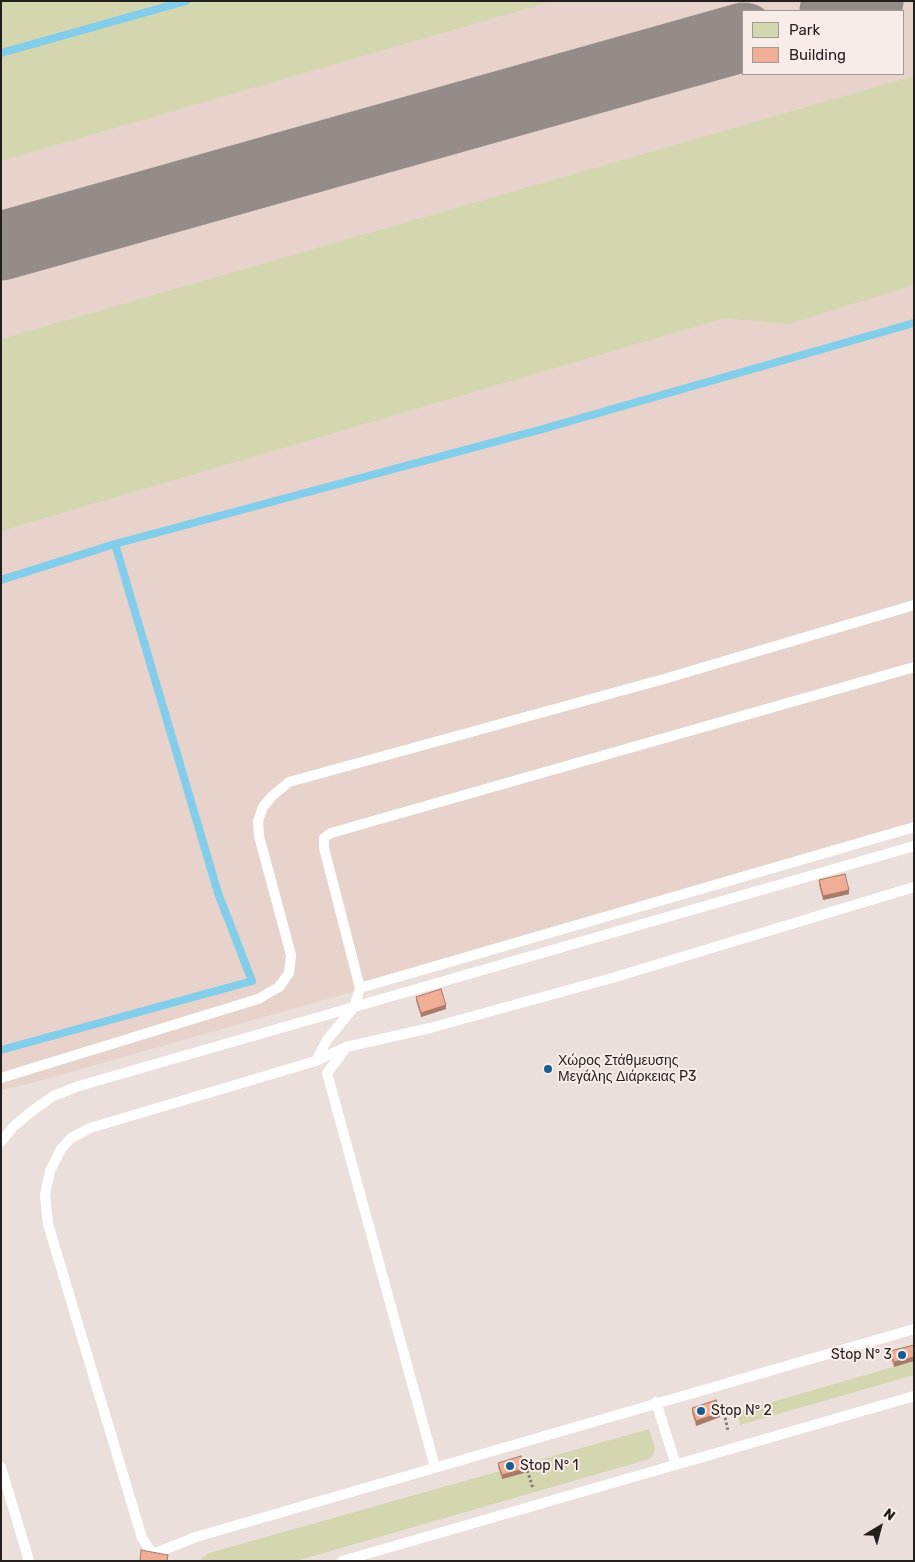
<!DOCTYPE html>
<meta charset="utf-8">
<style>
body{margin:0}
#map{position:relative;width:915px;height:1562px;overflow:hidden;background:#ebdfdb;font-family:Rubik,sans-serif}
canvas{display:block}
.frame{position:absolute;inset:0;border:2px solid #231f1e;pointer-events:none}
.legend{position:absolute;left:742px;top:10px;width:162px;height:65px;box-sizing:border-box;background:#f8ece8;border:1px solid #a39a97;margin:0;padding:6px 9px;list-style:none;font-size:15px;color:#231f1e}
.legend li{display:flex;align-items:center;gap:10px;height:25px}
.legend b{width:25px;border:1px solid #a39a97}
.north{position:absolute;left:855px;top:1502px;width:50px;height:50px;-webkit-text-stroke:4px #f8ece8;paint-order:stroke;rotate:37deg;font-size:14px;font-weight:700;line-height:20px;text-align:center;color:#231f1e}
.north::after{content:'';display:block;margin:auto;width:18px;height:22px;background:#231f1e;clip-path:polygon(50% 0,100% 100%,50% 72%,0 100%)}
</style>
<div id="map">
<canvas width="915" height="1562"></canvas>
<div class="frame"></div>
<ul class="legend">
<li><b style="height:14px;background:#d3d6af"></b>Park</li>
<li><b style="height:14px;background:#f0ae96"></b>Building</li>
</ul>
<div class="north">N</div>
</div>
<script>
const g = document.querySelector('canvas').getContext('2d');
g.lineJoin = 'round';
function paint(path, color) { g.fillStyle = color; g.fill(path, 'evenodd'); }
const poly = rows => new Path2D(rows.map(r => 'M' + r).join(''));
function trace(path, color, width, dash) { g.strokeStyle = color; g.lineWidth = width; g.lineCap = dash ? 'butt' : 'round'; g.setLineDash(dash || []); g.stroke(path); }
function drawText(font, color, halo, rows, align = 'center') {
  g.font = font + ' Rubik,sans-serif'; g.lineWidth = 4; g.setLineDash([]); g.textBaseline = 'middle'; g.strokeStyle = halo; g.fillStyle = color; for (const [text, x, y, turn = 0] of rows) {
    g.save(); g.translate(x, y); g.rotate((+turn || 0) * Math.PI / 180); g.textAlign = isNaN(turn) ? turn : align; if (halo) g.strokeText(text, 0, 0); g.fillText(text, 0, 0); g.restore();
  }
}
const built = poly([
 [1,1,914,1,914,832,36,1082,1,1090],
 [744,11,904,11,904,74,744,74]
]);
const green = poly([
 [1,1,553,1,1,161],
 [914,76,914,285,789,324,725,318,1,531,1,339],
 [914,1361,914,1375,740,1425,737,1412],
 [649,1429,655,1449,652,1457,646,1460,296,1561,199,1561,209,1553]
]);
const stream = poly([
 [1,53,186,1],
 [1,580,115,544],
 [1,1050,252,981,218,893,115,544,539,430,914,323]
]);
const taxiway = poly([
 [834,11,869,1],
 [1,246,744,37]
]);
const path = poly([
 [722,1403,728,1431],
 [524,1461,533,1488]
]);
const lane = poly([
 [360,988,324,848,324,838,331,833,914,667],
 [346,1048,327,1073,435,1467],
 [316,1061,327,1040,354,1007,360,988,914,827],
 [1,1078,258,999,279,987,289,973,291,955,259,836,258,821,263,807,272,796,289,782,664,679,914,605],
 [1,1142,13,1127,32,1111,53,1096,79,1086,914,846],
 [656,1402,676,1465],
 [1,1467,29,1561],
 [153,1554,196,1537,914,1329],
 [153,1561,153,1554,142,1538,48,1224,45,1195,50,1171,61,1149,71,1138,90,1128,316,1061,346,1047,430,1028,612,978,914,887],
 [342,1561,914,1396]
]);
const wall = poly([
 [819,880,849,894,823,900,819,885],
 [416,997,446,1009,421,1017,416,1001],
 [914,1345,894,1367,890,1355,890,1351],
 [692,1408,720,1417,696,1426,692,1413],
 [498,1463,524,1473,502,1479,498,1467]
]);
const shadedWall = poly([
 [849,890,849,894,823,900,823,896],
 [446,1005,446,1009,421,1017,421,1013],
 [914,1357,914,1361,894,1367,894,1362],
 [720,1413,720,1417,696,1426,696,1421],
 [524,1469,524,1473,502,1479,502,1475]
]);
const building = poly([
 [845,874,849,890,823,896,819,880,845,874],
 [441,989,446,1005,421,1013,416,997,441,989],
 [914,1345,914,1357,894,1362,890,1351,914,1345],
 [716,1400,720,1413,696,1421,692,1408,716,1400],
 [521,1456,524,1469,502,1475,498,1463,521,1456],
 [141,1550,168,1555,167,1561,140,1561,141,1550]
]);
const markers = [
 [548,1069,5,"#185d91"],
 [902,1355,5,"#185d91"],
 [701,1411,5,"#185d91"],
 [510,1466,5,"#185d91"]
];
const poiNames = [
 ["Χώρος Στάθμευσης",558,1061],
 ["Μεγάλης Διάρκειας P3",558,1077],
 ["Stop N° 3",892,1355,"right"],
 ["Stop N° 2",711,1411],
 ["Stop N° 1",520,1466]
];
paint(built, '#e7d3cc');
paint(green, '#d3d6af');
trace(stream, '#82cdea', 8);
trace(taxiway, '#958c8a', 69);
trace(path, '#837c79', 3, [2.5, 2.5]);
trace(lane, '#fff', 10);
paint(wall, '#ce9681');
paint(shadedWall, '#a87a69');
paint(building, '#f0ae96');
trace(building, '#a87a69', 1);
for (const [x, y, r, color] of markers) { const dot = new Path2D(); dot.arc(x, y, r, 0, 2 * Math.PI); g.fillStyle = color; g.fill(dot); trace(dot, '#f8ece8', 2); }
drawText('14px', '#231f1e', '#f8ece8', poiNames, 'left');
</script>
